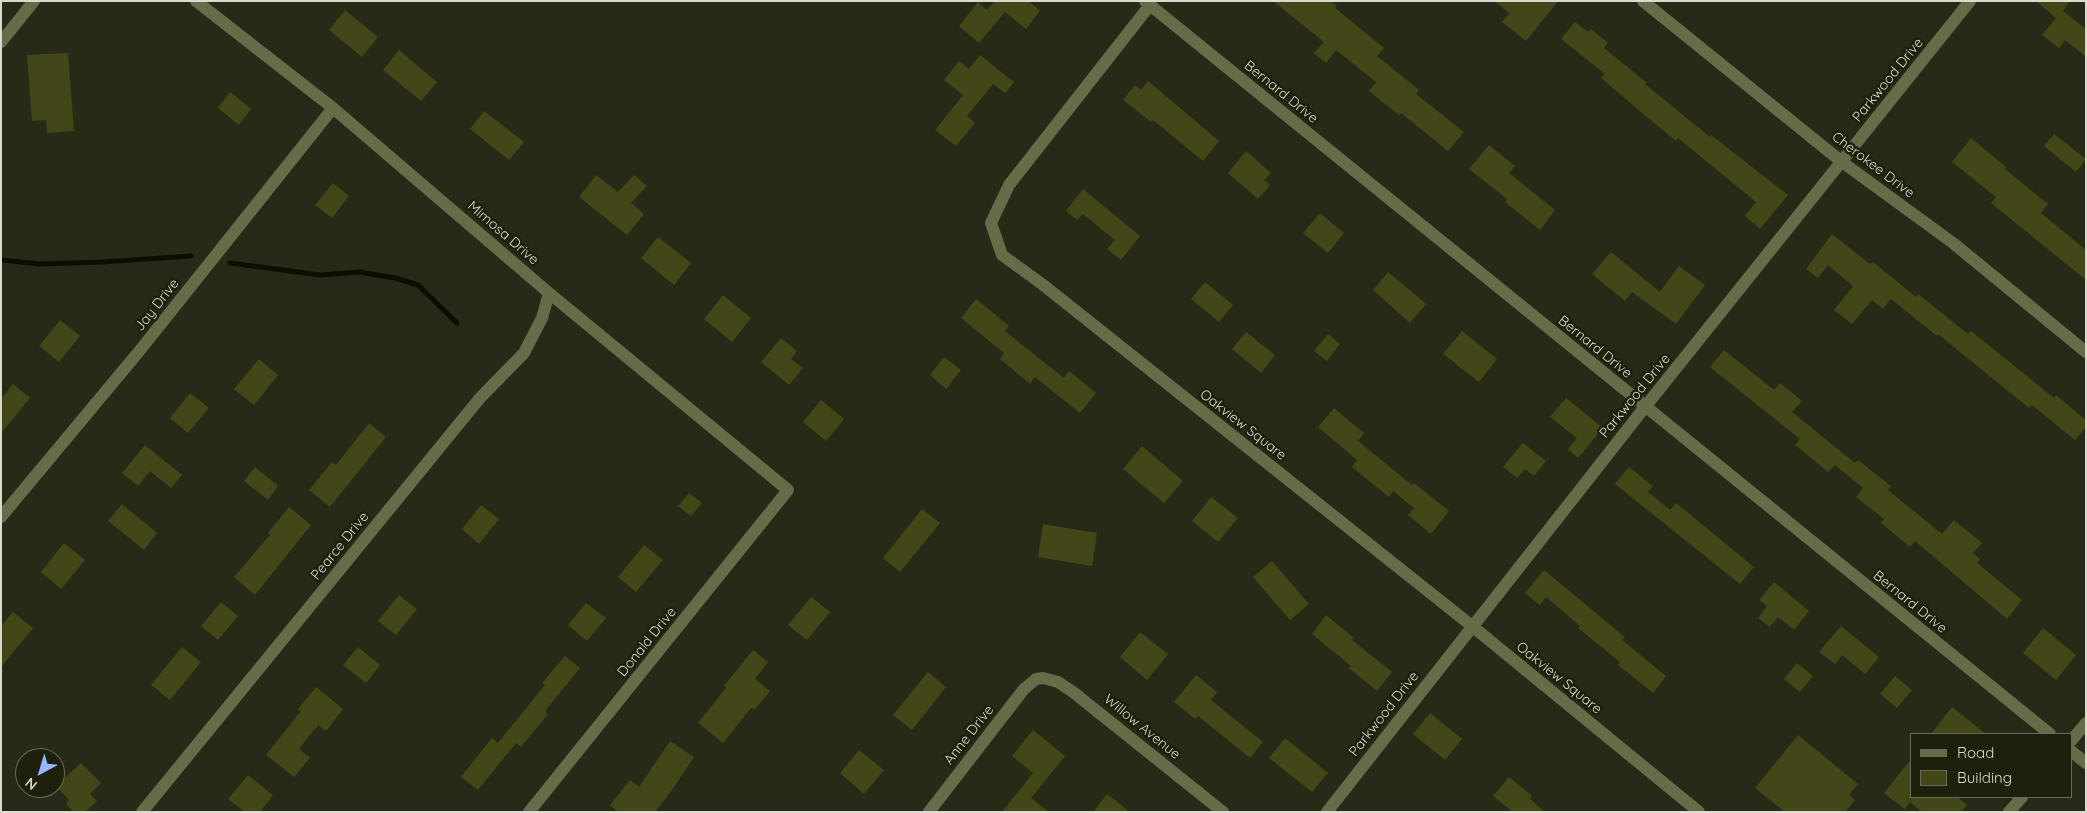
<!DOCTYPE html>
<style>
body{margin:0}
#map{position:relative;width:2087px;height:813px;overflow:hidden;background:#272a16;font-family:Quicksand,sans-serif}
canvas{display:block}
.frame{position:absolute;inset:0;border:2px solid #d9dbce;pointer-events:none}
.legend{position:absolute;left:1910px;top:733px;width:162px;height:65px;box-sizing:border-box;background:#1e200c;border:1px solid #696b5a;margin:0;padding:6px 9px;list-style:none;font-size:15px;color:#d9dbce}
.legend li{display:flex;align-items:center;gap:10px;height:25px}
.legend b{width:25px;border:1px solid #696b5a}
.north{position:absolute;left:15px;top:748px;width:50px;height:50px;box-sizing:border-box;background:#1e200c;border:1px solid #696b5a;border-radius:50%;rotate:219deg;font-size:14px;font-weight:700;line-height:20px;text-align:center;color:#d9dbce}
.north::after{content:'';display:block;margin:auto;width:18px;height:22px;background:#94b7fd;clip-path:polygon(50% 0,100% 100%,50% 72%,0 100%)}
</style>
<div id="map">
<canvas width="2087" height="813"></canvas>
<div class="frame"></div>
<ul class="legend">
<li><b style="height:6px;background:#666b48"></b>Road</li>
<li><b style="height:14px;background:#434718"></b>Building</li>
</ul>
<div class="north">N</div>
</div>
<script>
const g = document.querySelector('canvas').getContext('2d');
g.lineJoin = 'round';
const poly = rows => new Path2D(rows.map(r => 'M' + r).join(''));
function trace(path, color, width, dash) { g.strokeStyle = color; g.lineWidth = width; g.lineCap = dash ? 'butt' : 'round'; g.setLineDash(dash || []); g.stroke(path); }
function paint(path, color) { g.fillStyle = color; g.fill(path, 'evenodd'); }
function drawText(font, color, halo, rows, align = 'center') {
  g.font = font + ' Quicksand,sans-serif'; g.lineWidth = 5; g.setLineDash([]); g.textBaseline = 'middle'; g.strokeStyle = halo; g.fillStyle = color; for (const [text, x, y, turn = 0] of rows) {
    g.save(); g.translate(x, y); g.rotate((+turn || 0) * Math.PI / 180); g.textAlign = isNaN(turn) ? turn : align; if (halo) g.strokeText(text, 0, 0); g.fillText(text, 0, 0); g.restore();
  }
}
const stream = poly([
 [1,260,40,264,102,262,191,256],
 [230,263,320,275,359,272,395,278,418,285,457,323]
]);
const building = poly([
 [992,1,1029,1,1040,11,1026,29,1005,12,979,43,959,26,978,2,987,10,994,2],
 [1273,1,1330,1,1337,6,1335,8,1384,48,1377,56,1419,90,1416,94,1464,132,1448,151,1401,113,1399,115,1369,91,1376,82,1336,50,1326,63,1314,53,1324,42],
 [1494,1,1558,1,1526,41,1502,22,1509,13],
 [2036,1,2070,1,2063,11,2086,29,2086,57,2065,40,2059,48,2042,35,2056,18],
 [345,10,378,37,362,57,329,30],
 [1575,22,1588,32,1591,29,1608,43,1604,48,1646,82,1645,84,1710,137,1711,135,1788,195,1760,229,1745,216,1756,202,1678,138,1676,141,1647,117,1601,78,1605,74,1561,39],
 [399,50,437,82,421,101,383,70],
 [68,53,74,131,47,133,46,120,32,121,27,55],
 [980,55,1014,82,1005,93,993,84,967,116,975,123,956,146,935,130,963,95,944,80,959,61,969,69],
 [1148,81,1219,141,1203,161,1153,120,1151,122,1123,100,1135,85,1141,90],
 [230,92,251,109,239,125,218,108],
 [484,111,524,142,509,160,470,129],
 [2054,134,2086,159,2076,172,2044,146],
 [1971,138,2006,167,2005,169,2048,204,2041,213,2086,250,2086,280,1991,203,1996,197,1952,162],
 [1489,145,1515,166,1509,173,1555,210,1540,230,1505,202,1507,199,1469,169],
 [1246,151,1271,173,1264,180,1270,185,1258,199,1228,173],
 [596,175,618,192,634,175,647,186,631,203,644,214,627,235,579,197],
 [333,183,349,196,332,218,315,205],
 [1083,189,1140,236,1121,260,1107,249,1115,240,1083,214,1077,220,1066,211],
 [1320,213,1344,233,1328,253,1303,233],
 [1832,234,1870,264,1873,262,1916,297,1918,294,1968,334,1971,331,2054,398,2056,395,2086,420,2086,427,2075,440,2032,405,2029,408,1938,334,1937,336,1891,299,1883,309,1872,300,1852,324,1834,310,1853,286,1828,265,1818,278,1806,269],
 [658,237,691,263,674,285,641,258],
 [1611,252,1660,292,1679,266,1705,285,1676,324,1632,292,1625,301,1592,274],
 [1388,272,1426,304,1410,323,1373,290],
 [1205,282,1233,305,1219,322,1191,299],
 [723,295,751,318,732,342,704,319],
 [976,299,1009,326,1005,331,1064,378,1069,371,1096,393,1080,413,1035,377,1030,384,1000,359,1004,353,961,318],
 [60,320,80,336,59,362,39,346],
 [1462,331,1497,359,1479,382,1443,354],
 [1246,332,1275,355,1261,373,1232,349],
 [1328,334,1340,344,1327,361,1314,351],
 [781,338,797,351,791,359,803,368,789,385,761,362],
 [1724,350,1774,390,1780,383,1802,401,1792,412,1855,463,1858,460,1891,486,1888,490,1942,534,1954,520,1982,543,1973,553,1980,559,1977,563,2022,600,2007,619,1915,541,1910,547,1881,523,1884,519,1856,497,1863,488,1835,465,1828,472,1795,445,1800,439,1710,367],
 [944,357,961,370,946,389,930,375],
 [259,359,278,375,254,405,234,389],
 [13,384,30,398,1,433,1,399],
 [190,393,209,408,188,433,170,418],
 [1566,398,1603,428,1578,458,1568,449,1577,438,1550,417],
 [821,400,844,419,826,441,803,422],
 [1334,408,1364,433,1358,441,1412,485,1414,483,1449,511,1431,534,1408,515,1414,508,1393,491,1389,497,1352,467,1357,460,1318,427],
 [369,423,386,437,330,507,309,490,332,462,336,465],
 [1523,443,1546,461,1534,476,1525,469,1517,478,1503,467],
 [145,445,182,475,171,488,150,471,138,486,122,473],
 [1142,446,1183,481,1164,503,1123,469],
 [255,467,278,486,268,500,244,481],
 [1629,467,1653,486,1648,492,1670,510,1676,503,1754,567,1740,584,1615,484],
 [689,493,702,503,691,516,678,506],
 [1211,497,1238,518,1218,542,1192,521],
 [122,504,157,533,144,550,108,521],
 [481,505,499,519,479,544,462,529],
 [289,507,311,525,255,595,234,577,270,535,268,533],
 [922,509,940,523,900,572,883,558],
 [1043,524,1097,533,1092,566,1038,557],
 [64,543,85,560,61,589,41,572],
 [644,545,663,560,636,592,618,577],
 [1272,561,1309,604,1290,620,1253,577],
 [1544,570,1625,637,1622,640,1666,676,1653,693,1618,665,1620,662,1578,628,1580,626,1546,597,1540,605,1525,593],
 [1774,582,1809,611,1794,630,1778,617,1770,627,1758,618,1767,606,1759,600],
 [399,595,417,609,396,635,378,621],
 [811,597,830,612,807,640,788,625],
 [221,602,238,616,218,640,201,626],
 [586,603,606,618,587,641,568,625],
 [13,612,33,628,1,667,1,626],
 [1326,615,1354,638,1352,640,1392,672,1377,691,1349,668,1351,666,1312,634],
 [1841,626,1879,657,1865,674,1842,655,1835,664,1819,652],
 [2043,628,2076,655,2056,680,2023,653],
 [1140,632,1168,654,1147,680,1120,657],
 [182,647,201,662,170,700,151,685],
 [358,647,380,665,366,683,343,665],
 [753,650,768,662,755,679,770,691,754,710,751,708,723,743,698,723,726,688,724,686],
 [565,656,580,668,545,711,548,714,521,747,516,743,478,790,461,777,492,738,498,743,545,685,542,683],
 [1797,663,1813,676,1800,692,1784,679],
 [928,672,946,687,912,730,893,715],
 [1196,675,1217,692,1211,700,1263,742,1250,758,1198,716,1195,719,1174,702],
 [1895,676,1912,690,1897,708,1880,694],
 [316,687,343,709,326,731,318,725,299,749,310,758,294,777,266,755,301,711,298,709],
 [1952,707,1986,734,1931,734],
 [1430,713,1462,739,1445,760,1413,734],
 [1033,730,1065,756,1031,798,1049,812,1002,812,1033,773,1012,756],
 [1798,735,1858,784,1849,795,1855,800,1845,812,1785,812,1755,788],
 [1285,738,1328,773,1312,792,1269,758],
 [670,741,694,757,672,790,655,812,618,812,610,805,630,780,639,787],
 [859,750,884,770,864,794,840,773],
 [1911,759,1911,797,1957,797,1967,805,1961,812,1922,812,1910,802,1905,809,1884,793],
 [81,763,101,783,90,794,97,801,85,812,74,812,66,804,69,800,56,786],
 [248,775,273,795,260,812,245,812,228,799],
 [1509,777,1532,796,1530,799,1545,812,1513,812,1493,796],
 [1107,794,1130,812,1093,812]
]);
const minor = poly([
 [196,1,333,108,549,293,788,490,529,812],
 [1145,1,2050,734],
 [1643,1,1842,162,1953,243,2086,352],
 [1150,5,1009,185,991,223,1002,255,1042,284,1472,626,1699,812],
 [1,42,34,1],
 [1,517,141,349,333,108],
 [2071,741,2086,723],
 [2071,751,2086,763],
 [142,812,480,398,524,353,542,318,549,293],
 [929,812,1024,689,1036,679,1043,678,1058,682,1073,692,1223,812],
 [1327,812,1645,407,1970,1],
 [2009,812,2022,797]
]);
const streetNames = [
 ["Parkwood Drive",1888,80,-51],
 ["Bernard Drive",1281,92,39],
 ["Cherokee Drive",1873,165,37],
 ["Mimosa Drive",503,233,41],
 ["Jay Drive",157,305,-52],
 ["Bernard Drive",1595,347,39],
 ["Parkwood Drive",1635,396,-51],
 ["Oakview Square",1243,425,38],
 ["Pearce Drive",340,546,-51],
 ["Bernard Drive",1910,602,39],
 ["Donald Drive",647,642,-51],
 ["Oakview Square",1559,678,39],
 ["Parkwood Drive",1384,714,-52],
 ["Willow Avenue",1142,727,39],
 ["Anne Drive",969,735,-52]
];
trace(stream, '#0d0e00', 5);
paint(building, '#434718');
trace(minor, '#666b48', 12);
drawText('14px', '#d9dbce', '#1e200c', streetNames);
</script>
